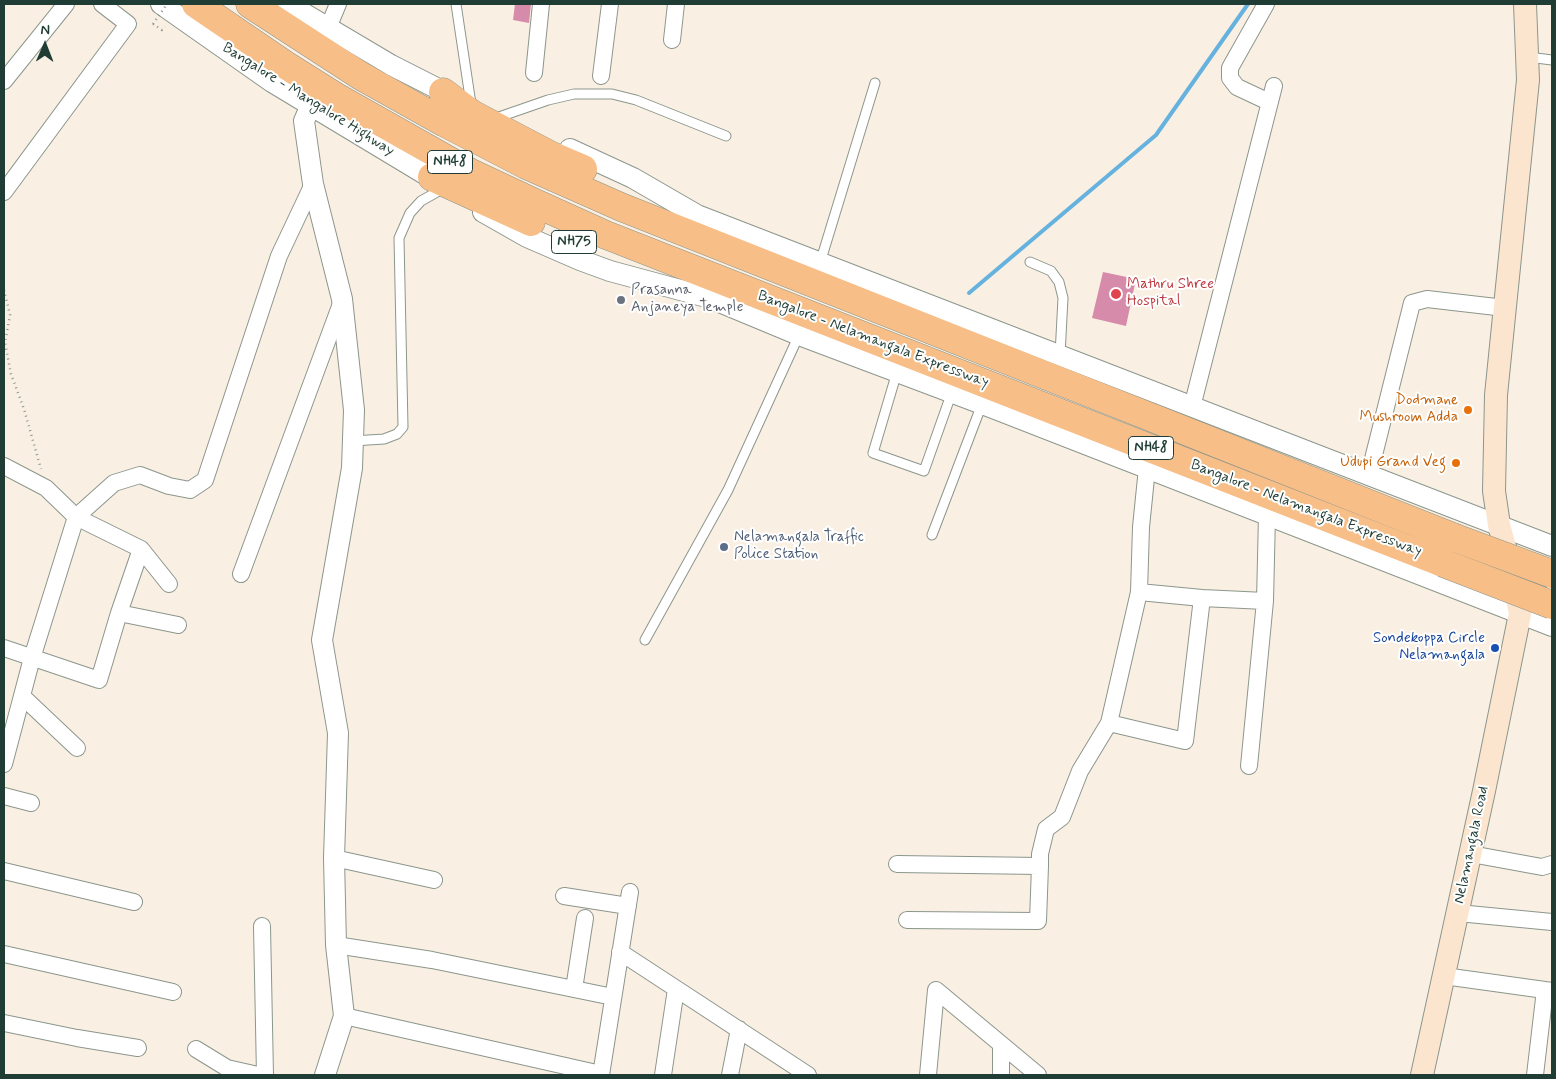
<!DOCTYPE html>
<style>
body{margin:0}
#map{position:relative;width:1556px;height:1079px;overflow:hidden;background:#f9f0e3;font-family:Mynerve,sans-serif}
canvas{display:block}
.frame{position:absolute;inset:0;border:5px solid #1f3d34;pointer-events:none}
.north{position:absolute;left:20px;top:20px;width:50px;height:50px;-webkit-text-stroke:4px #fff;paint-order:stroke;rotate:1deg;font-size:14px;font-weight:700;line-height:20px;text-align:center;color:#1f3d34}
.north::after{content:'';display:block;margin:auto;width:18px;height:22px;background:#1f3d34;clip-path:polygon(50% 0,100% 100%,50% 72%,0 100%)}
</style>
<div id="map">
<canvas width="1556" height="1079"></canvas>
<div class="frame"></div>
<div class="north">N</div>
</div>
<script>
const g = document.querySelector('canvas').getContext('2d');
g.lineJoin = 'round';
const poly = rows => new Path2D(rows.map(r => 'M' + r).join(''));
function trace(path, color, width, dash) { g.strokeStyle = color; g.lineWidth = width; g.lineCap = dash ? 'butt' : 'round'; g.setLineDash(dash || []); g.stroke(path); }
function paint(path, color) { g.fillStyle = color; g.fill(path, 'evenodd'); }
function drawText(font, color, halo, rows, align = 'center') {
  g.font = font + ' Mynerve,sans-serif'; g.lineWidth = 4; g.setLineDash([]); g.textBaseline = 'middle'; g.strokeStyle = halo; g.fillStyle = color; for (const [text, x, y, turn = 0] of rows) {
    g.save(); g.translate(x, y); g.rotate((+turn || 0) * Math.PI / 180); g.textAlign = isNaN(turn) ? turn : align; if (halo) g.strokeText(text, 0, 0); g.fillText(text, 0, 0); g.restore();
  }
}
const stream = poly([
 [969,293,1156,135,1248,4]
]);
const building = poly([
 [515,4,531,4,529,23,513,20],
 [1103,272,1136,279,1126,326,1092,318]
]);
const path = poly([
 [153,24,162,30,165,27],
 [4,290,10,315,5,343,11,374,24,409,41,469]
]);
const service = poly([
 [456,4,471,104],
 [1528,57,1552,60],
 [499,117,548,100,574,94,612,94,636,100,726,136],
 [1030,262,1051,271,1059,282,1063,298,1060,355],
 [820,263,875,83],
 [897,372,873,453,924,471,952,392],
 [353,441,384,439,397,434,403,427,399,238,410,213,421,201,444,188],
 [932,535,982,404],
 [645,640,728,490,799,335]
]);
const minor = poly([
 [1266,4,1230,68,1230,78,1237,87,1269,102],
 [328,28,338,4],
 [672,40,676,4],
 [534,73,541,4],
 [601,76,610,4],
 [4,81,66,4],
 [4,192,128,24,102,4],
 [1192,407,1274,86],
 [4,466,46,488,76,517,141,549,169,584],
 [1369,475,1412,303,1427,299,1505,308],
 [241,574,342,301],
 [1139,592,1202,598,1265,601],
 [119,613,178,625],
 [4,648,99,680,119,613,141,549],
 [22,696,77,748],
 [1109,723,1185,741,1202,598],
 [4,764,32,658,76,517,114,483,140,475,169,486,190,490,205,480,279,256,313,184],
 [1249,766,1265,601,1267,515],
 [4,796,31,803],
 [1471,854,1542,867,1552,864],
 [334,858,434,880],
 [897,864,1040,866,1040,854,1046,829,1062,817,1080,771,1109,723,1139,592,1141,527,1147,468],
 [4,871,134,902],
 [564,896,628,906],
 [1458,913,1552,922],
 [907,920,1038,921,1040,866],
 [262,926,265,1075],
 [336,945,432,960,613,997],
 [620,952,808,1075],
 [4,954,173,992],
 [1444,976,1552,991],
 [574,989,585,918],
 [344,1016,601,1074],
 [4,1023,77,1038,138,1048],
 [1001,1045,1001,1075],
 [196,1049,227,1068,258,1075],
 [601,1075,630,892],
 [663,1075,676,989],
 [730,1075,739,1029],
 [928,1075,936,990,1038,1075],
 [1535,1075,1545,990]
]);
const tertiary = poly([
 [161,4,272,82,443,185],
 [288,4,391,65,454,97],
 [311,105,304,121,313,184,342,299,354,410,352,468,322,640,338,733,334,858,336,945,344,1016,325,1075],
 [570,149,633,178,697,215,1552,546],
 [483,212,527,237,580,260,610,271,710,298,799,335,990,407,1552,626]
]);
const secondary = poly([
 [1422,1075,1484,791,1520,614,1512,573,1499,525,1494,491,1496,395,1528,80,1525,4]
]);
const motorway = poly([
 [196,4,284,64,338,98,471,173,535,203,606,235,1443,563],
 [250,4,361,76,445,123,526,165,621,207,1453,537],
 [443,92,472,114,550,155,583,169],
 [432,177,531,222]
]);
const pathBridge = poly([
 [153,24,167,4]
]);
const motorwayBridge = poly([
 [1453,537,1552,574],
 [1443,563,1552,605]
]);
const markers = [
 [1116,294,6,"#e0444e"],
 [621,300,5,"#6b7280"],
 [1468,410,5,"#e8710a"],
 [1456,463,5,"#e8710a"],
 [724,547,5,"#5c6f8a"],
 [1495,648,5,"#1a4fb4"]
];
const shields = [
 [450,162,45],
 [574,242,45],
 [1151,448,45]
];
const shieldNames = [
 ["NH48",450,162],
 ["NH75",574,242],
 ["NH48",1151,448]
];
const streetNames = [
 ["Bangalore - Mangalore Highway",308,100,32],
 ["Bangalore - Nelamangala Expressway",873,340,21],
 ["Bangalore - Nelamangala Expressway",1306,509,21],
 ["Nelamangala Road",1472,845,-78]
];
const healthNames = [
 ["Mathru Shree",1127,285],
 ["Hospital",1127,302]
];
const worshipNames = [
 ["Prasanna",631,291],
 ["Anjaneya Temple",631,308]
];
const foodNames = [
 ["Dodmane",1458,401],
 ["Mushroom Adda",1458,418],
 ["Udupi Grand Veg",1446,463]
];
const serviceNames = [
 ["Nelamangala Traffic",734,538],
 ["Police Station",734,555]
];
const transitNames = [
 ["Sondekoppa Circle",1485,639],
 ["Nelamangala",1485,656]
];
trace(stream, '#66b2df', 4);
paint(building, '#d78bab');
trace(service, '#8c968c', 11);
trace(minor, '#8c968c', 18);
trace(tertiary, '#8c968c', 22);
trace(secondary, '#8c968c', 24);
trace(motorway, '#8c968c', 29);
trace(path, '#8c968c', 2.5, [1, 4]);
trace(service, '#fff', 9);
trace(minor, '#fff', 16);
trace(tertiary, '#fff', 20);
trace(secondary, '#fce5cf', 22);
trace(motorway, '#f7be88', 28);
trace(motorwayBridge, '#8c968c', 29, []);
trace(pathBridge, '#8c968c', 2.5, [1, 4]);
trace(motorwayBridge, '#f7be88', 28);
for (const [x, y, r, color] of markers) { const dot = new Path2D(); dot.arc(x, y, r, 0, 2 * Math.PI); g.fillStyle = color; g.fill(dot); trace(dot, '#fff', 2); }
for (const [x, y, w] of shields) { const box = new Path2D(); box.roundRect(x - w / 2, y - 11.5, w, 23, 4); g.fillStyle = '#fff'; g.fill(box); trace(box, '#1f3d34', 1); }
drawText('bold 14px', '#1f3d34', null, shieldNames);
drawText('15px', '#1f3d34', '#fff', streetNames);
drawText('15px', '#be3a42', '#fff', healthNames, 'left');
drawText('15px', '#5b616d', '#fff', worshipNames, 'left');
drawText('15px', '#c56008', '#fff', foodNames, 'right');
drawText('15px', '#4e5e75', '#fff', serviceNames, 'left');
drawText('15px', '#164399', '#fff', transitNames, 'right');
</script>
